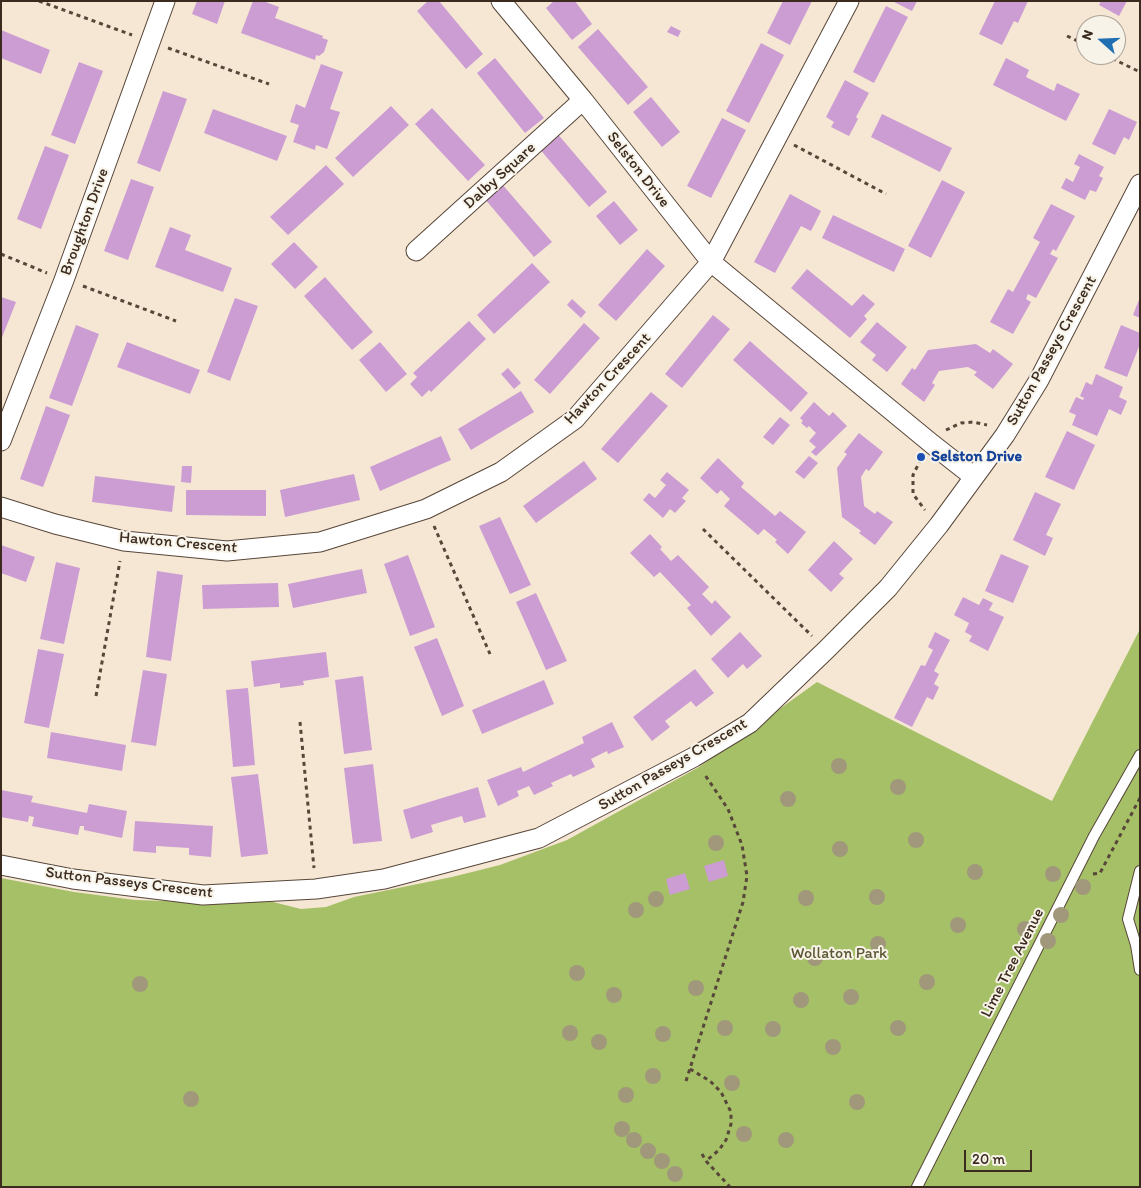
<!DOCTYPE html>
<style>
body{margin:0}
#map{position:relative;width:1141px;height:1188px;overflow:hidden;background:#f6e7d4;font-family:Itim,sans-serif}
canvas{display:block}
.frame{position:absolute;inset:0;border:2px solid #3b2a1e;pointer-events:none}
.north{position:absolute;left:1076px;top:15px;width:50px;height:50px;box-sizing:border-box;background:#f7f3e8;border:1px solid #aca397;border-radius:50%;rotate:290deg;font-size:14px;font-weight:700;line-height:20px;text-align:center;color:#3b2a1e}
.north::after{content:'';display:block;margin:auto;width:18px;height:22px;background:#1f6fb2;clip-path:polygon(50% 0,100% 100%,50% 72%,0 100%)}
.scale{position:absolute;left:964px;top:1150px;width:68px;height:22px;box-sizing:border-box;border:2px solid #3b2a1e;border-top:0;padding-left:6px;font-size:15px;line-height:18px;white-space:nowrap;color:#3b2a1e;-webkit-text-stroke:4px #f7f3e8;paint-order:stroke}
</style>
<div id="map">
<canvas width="1141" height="1188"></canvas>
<div class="frame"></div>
<div class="north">N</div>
<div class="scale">20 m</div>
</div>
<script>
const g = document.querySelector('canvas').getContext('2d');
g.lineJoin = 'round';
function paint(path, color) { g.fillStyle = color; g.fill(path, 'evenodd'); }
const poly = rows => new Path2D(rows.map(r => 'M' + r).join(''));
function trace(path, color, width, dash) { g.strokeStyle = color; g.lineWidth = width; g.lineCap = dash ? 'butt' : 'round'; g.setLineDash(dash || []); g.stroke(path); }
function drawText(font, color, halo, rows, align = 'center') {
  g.font = font + ' Itim,sans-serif'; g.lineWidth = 4; g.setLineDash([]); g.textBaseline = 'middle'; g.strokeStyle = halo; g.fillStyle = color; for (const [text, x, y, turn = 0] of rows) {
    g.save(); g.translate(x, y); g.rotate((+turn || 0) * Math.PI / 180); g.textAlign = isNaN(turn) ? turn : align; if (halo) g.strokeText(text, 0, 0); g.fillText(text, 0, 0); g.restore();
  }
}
const green = poly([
 [1140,629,1140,1187,1,1187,1,878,74,892,135,900,197,902,273,902,301,909,326,907,354,897,452,877,500,865,567,840,699,767,817,682,1052,801]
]);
const building = poly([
 [197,1,225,1,217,24,192,14],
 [253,1,263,1,279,7,275,18,323,36,322,38,328,40,324,52,319,56,316,55,315,60,241,33],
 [428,1,439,1,483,54,466,69,417,11],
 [554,1,575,1,592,24,572,40,546,8],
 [783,1,812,1,790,45,767,33],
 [892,1,917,1,912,11],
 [995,1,1028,1,1018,23,1014,21,1002,45,979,34],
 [1101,1,1127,1,1119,16,1099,5],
 [886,6,908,17,874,83,853,72],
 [671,26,681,31,678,37,667,32],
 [598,29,648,87,628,105,578,47],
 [1,30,50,50,41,74,1,58],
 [761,43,784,55,749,123,726,111],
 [495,58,544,118,525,133,477,73],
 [1006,58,1029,70,1026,77,1054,91,1057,83,1080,94,1066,121,993,85],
 [79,62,103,71,75,144,51,135],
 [321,64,343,72,330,109,340,112,327,149,316,145,315,150,293,142,299,125,290,122,296,104,305,108],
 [845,80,869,93,856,117,858,119,849,136,831,127,834,122,826,117],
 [163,91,187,99,160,172,137,163],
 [651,97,680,132,662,147,633,112],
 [391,106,409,125,353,177,335,158],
 [432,108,485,165,468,181,415,124],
 [213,109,287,136,277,161,204,133],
 [1109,109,1137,122,1129,140,1124,137,1115,155,1092,144],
 [882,114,952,148,940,172,871,137],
 [722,118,746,130,711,198,687,186],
 [556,132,607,192,589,207,538,147],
 [45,146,69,155,41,229,17,219],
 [1079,154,1104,167,1099,176,1103,178,1096,192,1090,190,1085,200,1061,188,1066,178,1073,182,1080,167,1074,164],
 [326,165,344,184,288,235,270,217],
 [131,179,154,187,128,260,104,251],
 [942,180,965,192,931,258,908,246],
 [501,183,552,242,534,257,484,198],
 [790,194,821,211,811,231,801,226,775,273,754,262],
 [614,201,638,230,620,245,596,216],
 [1051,204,1075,216,1056,251,1053,249,1050,254,1058,258,1036,298,1028,294,1026,299,1031,302,1013,334,990,322,1008,289,1013,292,1040,242,1033,238],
 [833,215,905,249,894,272,822,238],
 [170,227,191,235,185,250,232,268,223,292,155,267],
 [294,242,318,267,295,289,271,264],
 [647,249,665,266,616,321,598,305],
 [532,263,550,282,494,334,477,315],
 [807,269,852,306,863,294,875,304,864,316,867,319,850,338,791,288],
 [325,277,373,332,352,350,304,296],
 [1,297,16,302,1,340],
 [1140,297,1140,318,1133,315],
 [235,298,258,306,230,381,207,372],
 [572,299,586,312,581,318,567,305],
 [713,315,730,329,682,388,665,374],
 [469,321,486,339,431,392,429,390,422,397,410,384,417,377,413,373],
 [877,322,907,347,887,372,872,360,876,355,860,342],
 [584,323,600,338,550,394,534,380],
 [76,325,99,334,72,406,49,398],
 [1121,325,1140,333,1140,344,1127,377,1104,368],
 [750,341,808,393,791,412,733,360],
 [127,342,200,370,190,394,117,367],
 [380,342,407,374,386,392,359,360],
 [976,344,990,353,993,349,1013,364,993,389,974,375,977,372,968,367,939,371,932,383,935,385,924,402,901,384,912,368,915,370,928,350],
 [508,368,521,383,514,389,501,374],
 [1096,374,1123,387,1119,397,1127,401,1121,415,1109,409,1097,436,1072,425,1076,415,1069,412,1076,397,1083,400,1084,398,1080,396,1086,382,1092,385],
 [521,391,534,412,471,450,458,429],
 [651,392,668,406,618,463,601,449],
 [814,402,829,416,833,412,847,426,816,456,811,452,816,447,809,441,816,433,809,426,807,428,801,423,803,421,800,418],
 [46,406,70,415,43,487,20,479],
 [780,417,790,425,773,445,763,437],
 [1067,431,1095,445,1074,490,1045,477],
 [859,433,883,452,869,471,866,469,861,477,864,506,875,514,877,511,893,522,875,545,859,533,861,531,842,517,837,468,847,454,844,452],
 [441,436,451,460,380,491,370,467],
 [809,456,818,463,804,479,795,472],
 [718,458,744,483,741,487,775,516,780,511,806,532,788,554,775,542,777,540,764,529,758,535,724,506,730,499,721,490,717,494,700,478],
 [584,461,597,479,536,523,523,506],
 [182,466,192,466,191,483,181,482],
 [667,472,689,490,682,498,686,501,675,513,670,509,663,518,643,500,649,493,655,498,666,485,660,480],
 [354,474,360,500,285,517,280,490],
 [95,476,175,486,172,512,92,502],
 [186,490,266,490,266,516,186,515],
 [1035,492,1061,504,1046,535,1053,538,1045,556,1013,540],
 [500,517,531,585,510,594,479,526],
 [650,534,662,547,660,549,671,561,678,555,709,587,702,594,712,604,715,600,731,617,711,636,687,608,691,605,660,572,654,577,630,553],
 [834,541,853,559,839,574,844,578,831,592,808,570],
 [1,545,35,557,26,582,1,573],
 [1001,554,1029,566,1013,603,985,591],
 [408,555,435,627,410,636,384,564],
 [56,562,80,568,64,644,40,639],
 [362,569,367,593,293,608,288,584],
 [157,571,183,575,171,661,146,657],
 [278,583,279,607,203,609,202,585],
 [536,593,567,661,546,670,516,602],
 [963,597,979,605,983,598,993,603,989,610,1004,617,988,651,969,641,972,636,965,632,969,623,954,615],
 [740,632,762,656,747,669,743,664,728,678,711,659],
 [935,632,950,640,934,671,939,674,934,684,939,687,933,700,927,697,912,727,894,718,921,665,925,666,933,650,928,647],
 [437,638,464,706,442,716,414,647],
 [38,649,64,654,49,728,24,723],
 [326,652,329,677,303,681,304,685,280,688,280,683,254,687,251,661],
 [695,669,714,693,696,707,691,701,665,721,670,727,652,741,633,717],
 [143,670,167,674,156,746,131,742],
 [363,676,372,750,344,754,335,680],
 [544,680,554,704,482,734,472,710],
 [248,688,255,765,233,767,226,690],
 [612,722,624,747,608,754,607,751,591,759,595,767,573,777,571,774,551,783,553,786,534,795,529,786,517,791,519,796,498,806,487,780,521,767,523,772,584,743,582,737],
 [51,732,126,745,122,771,47,758],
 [373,764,382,841,353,844,344,768],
 [258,774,268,854,241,857,231,777],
 [478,787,486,817,464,823,462,816,431,825,433,832,411,839,403,810],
 [1,790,33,796,31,802,87,813,89,804,127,811,122,838,84,830,84,826,80,826,78,835,32,826,34,817,29,816,28,822,1,817],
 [135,821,213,826,211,857,189,855,189,848,156,846,156,853,133,851],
 [724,860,728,876,709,882,704,866],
 [685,873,690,889,670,895,666,879]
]);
const path = poly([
 [39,1,132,35],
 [1067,36,1086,45],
 [168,48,269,84],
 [1105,55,1140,72],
 [794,145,886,194],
 [1,254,47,273],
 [83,286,176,321],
 [946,430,961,423,973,422,987,425],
 [921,459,913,475,913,494,925,510],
 [434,526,490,654],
 [703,529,812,636],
 [96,696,120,561],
 [300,722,314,868],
 [1093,874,1100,873,1140,798],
 [690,1069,710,1081,721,1092,731,1112,731,1124,726,1140,719,1150,706,1161],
 [686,1081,743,902,747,876,742,845,728,809,705,775],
 [702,1154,706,1161,730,1187]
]);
const service = poly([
 [1140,871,1128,919,1136,945,1140,970],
 [917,1187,1094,836,1140,755]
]);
const minor = poly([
 [501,1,583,100,711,262,932,444,974,477],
 [416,251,583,100],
 [1,441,64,280,165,1],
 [1,507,55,524,124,541,227,551,320,542,426,509,501,472,575,419,711,262,849,1],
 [1,865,73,879,203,895,316,889,384,879,539,838,694,757,750,723,826,650,888,588,939,525,1005,435,1039,380,1140,184]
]);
const trees = [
 [839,766],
 [898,787],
 [788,799],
 [916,840],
 [716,843],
 [840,849],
 [975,872],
 [1053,874],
 [1083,887],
 [877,897],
 [806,898],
 [656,899],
 [636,910],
 [1061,915],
 [958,925],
 [1025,929],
 [1048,941],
 [878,944],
 [815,958],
 [577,973],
 [927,982],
 [140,984],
 [696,988],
 [614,995],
 [851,997],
 [801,1000],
 [725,1028],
 [898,1028],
 [773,1029],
 [570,1033],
 [663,1034],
 [599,1042],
 [833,1047],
 [653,1076],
 [732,1083],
 [626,1095],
 [191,1099],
 [857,1102],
 [622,1129],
 [744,1134],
 [634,1140],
 [786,1140],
 [648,1151],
 [662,1161],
 [675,1174]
];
const markers = [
 [921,457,5,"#1a4fb4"]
];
const streetNames = [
 ["Selston Drive",638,170,52],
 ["Dalby Square",500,176,-42],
 ["Broughton Drive",85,222,-70],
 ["Sutton Passeys Crescent",1052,351,-61],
 ["Hawton Crescent",608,379,-47],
 ["Hawton Crescent",178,543,5],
 ["Sutton Passeys Crescent",673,765,-30],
 ["Sutton Passeys Crescent",129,883,7],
 ["Lime Tree Avenue",1013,963,-63]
];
const transitNames = [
 ["Selston Drive",931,457]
];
const parkNames = [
 ["Wollaton Park",839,954]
];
paint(green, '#a5c066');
paint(building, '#cc9dd3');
trace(service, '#574639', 12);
trace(minor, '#574639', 21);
trace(path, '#574639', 3, [4, 4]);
trace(service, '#fff', 10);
trace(minor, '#fff', 19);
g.fillStyle = '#a1987c';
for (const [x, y] of trees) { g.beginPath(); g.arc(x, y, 8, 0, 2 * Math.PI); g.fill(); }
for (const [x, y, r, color] of markers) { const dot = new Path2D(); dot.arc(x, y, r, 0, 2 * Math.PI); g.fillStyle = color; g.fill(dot); trace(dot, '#f7f3e8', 2); }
drawText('16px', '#3b2a1e', '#f7f3e8', streetNames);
drawText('bold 16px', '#164399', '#f7f3e8', transitNames, 'left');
drawText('16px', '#5b5734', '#f7f3e8', parkNames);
</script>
